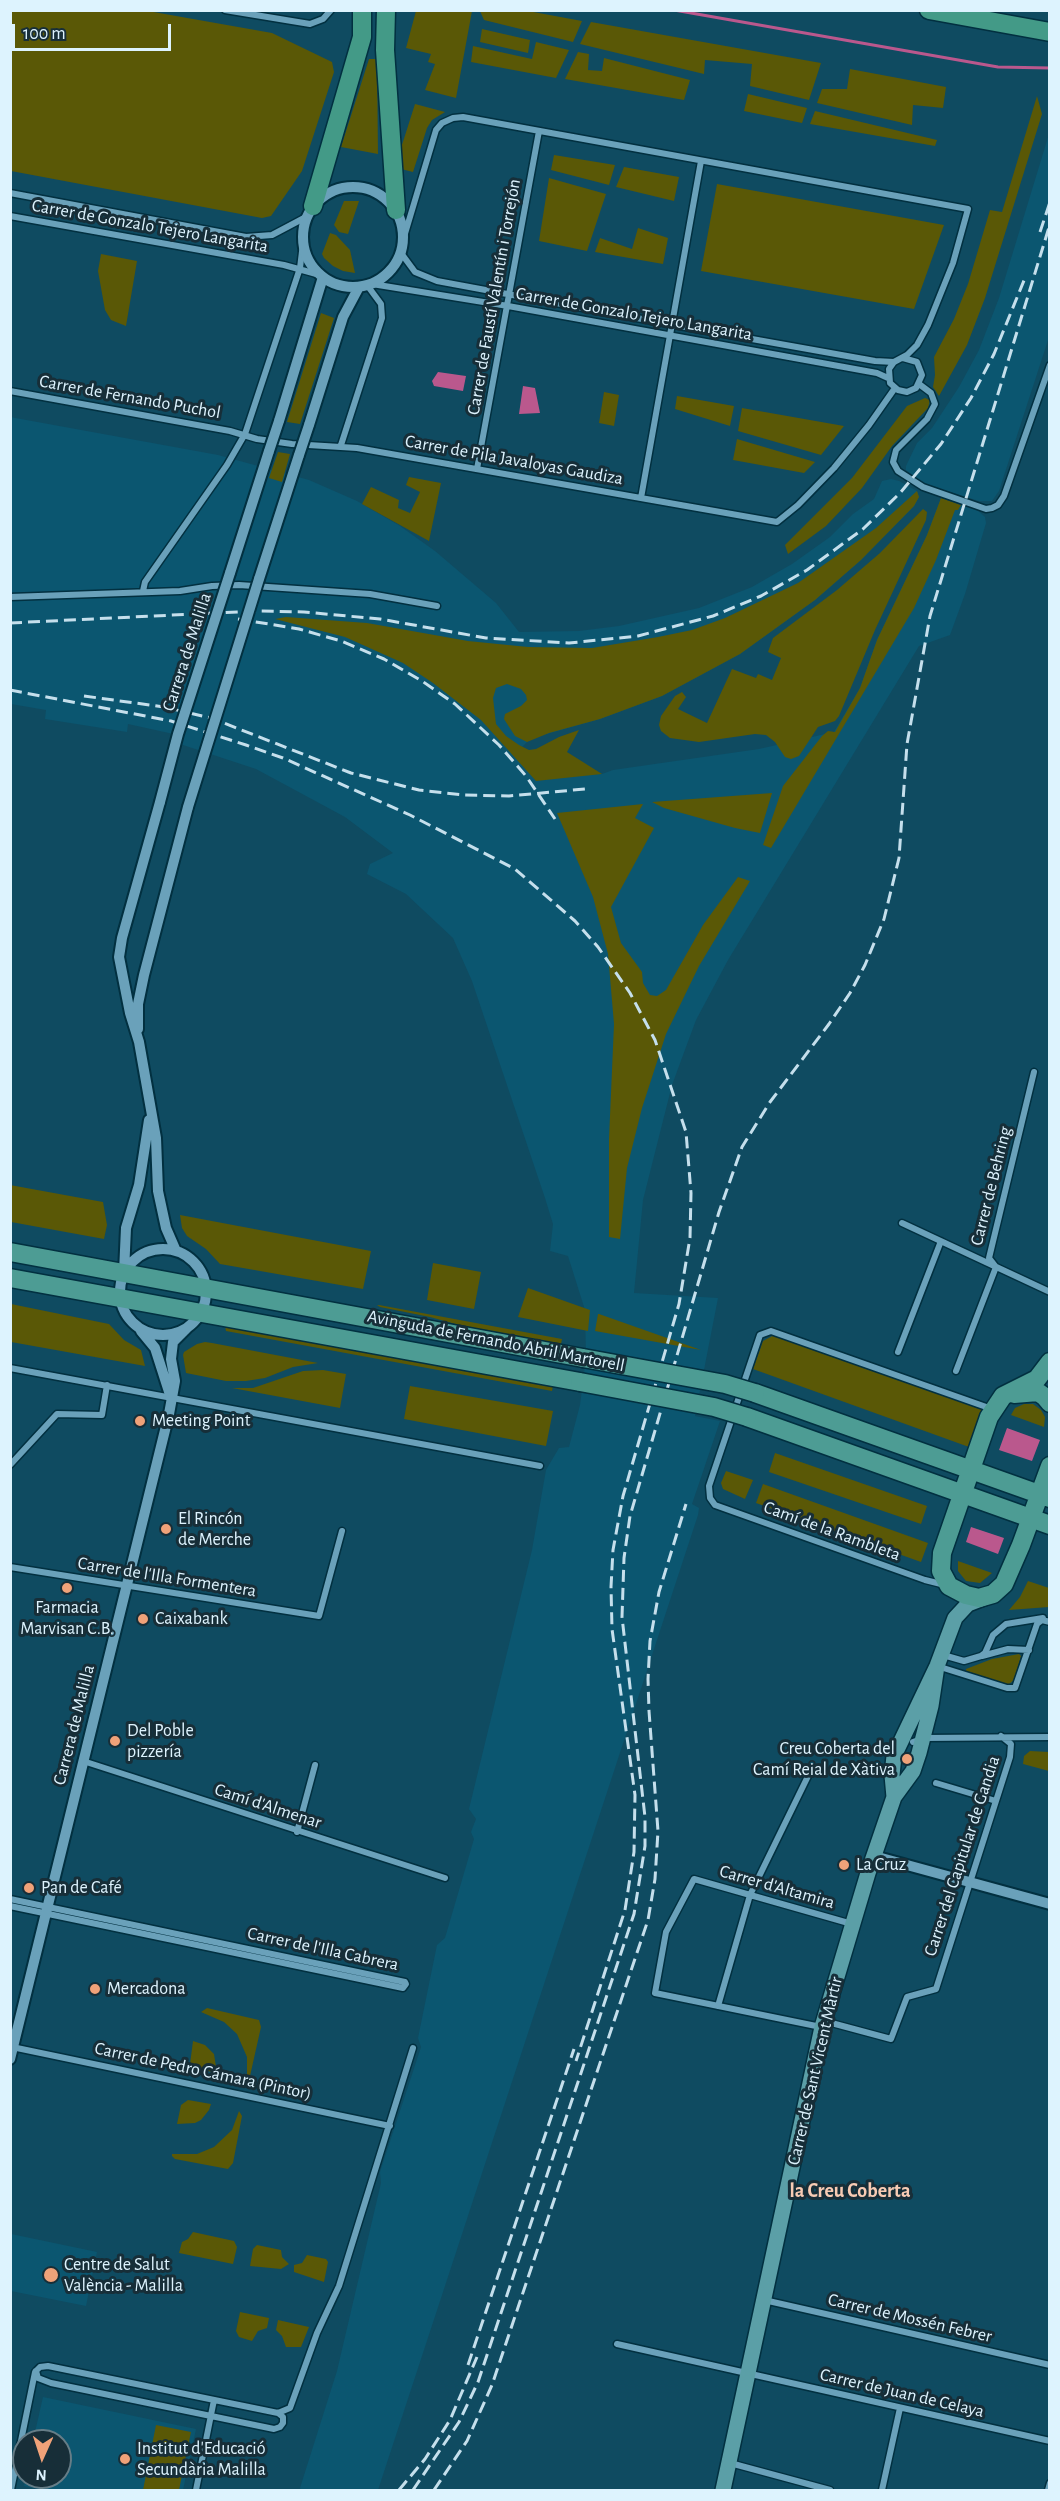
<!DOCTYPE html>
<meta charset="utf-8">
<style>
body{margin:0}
#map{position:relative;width:1060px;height:2501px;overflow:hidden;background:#0f4b61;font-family:"Alegreya Sans",sans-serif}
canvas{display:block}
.frame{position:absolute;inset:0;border:12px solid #ddf3fe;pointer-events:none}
.north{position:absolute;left:12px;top:2429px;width:60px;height:60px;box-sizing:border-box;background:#172e38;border:2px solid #667d87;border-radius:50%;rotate:183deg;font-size:16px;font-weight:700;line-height:24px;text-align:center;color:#ddf3fe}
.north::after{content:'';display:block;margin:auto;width:21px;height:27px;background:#f0a279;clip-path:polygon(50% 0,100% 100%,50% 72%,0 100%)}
.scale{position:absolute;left:12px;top:24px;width:159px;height:27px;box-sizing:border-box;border:3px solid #ddf3fe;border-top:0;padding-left:8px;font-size:18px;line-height:21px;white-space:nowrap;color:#ddf3fe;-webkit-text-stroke:4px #172e38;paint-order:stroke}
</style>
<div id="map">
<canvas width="1060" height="2501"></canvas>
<div class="frame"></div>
<div class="north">N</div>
<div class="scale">100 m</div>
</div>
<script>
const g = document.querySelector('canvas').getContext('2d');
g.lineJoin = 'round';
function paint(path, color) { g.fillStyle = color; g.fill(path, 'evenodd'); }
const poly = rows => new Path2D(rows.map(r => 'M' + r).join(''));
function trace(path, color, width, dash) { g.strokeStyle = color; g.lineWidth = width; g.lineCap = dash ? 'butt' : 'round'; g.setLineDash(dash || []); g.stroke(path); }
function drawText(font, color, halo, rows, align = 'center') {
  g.font = font + ' "Alegreya Sans",sans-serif'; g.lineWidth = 6; g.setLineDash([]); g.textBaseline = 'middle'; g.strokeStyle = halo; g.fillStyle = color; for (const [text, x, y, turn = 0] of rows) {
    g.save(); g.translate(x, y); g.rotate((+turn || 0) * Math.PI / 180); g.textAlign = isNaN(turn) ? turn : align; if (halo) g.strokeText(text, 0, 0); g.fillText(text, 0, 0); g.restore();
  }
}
const built = poly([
 [1049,134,1049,337,999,491,992,501,979,501,922,483,906,470,906,466,917,443,932,428,959,387,979,350,999,298],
 [10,417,218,455,309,480,357,501,400,526,435,551,496,603,519,632,579,631,619,626,699,608,752,587,792,564,830,537,853,514,874,499,882,481,891,479,899,481,917,491,919,497,914,506,861,560,815,600,740,654,662,696,600,719,536,737,527,742,519,750,602,774,613,770,759,749,834,732,860,688,877,640,927,535,941,498,976,509,985,517,986,523,965,594,950,635,919,646,728,960,696,1020,672,1085,643,1200,634,1293,718,1298,695,1416,720,1421,692,1504,699,1508,698,1515,378,2490,301,2490,300,2488,337,2371,381,2183,380,2172,421,2047,418,2038,437,1945,445,1938,474,1839,471,1832,476,1819,469,1809,532,1550,546,1470,559,1448,569,1447,580,1405,586,1358,585,1310,568,1256,550,1251,553,1224,545,1198,472,981,453,938,406,894,367,874,370,864,393,853,345,817,256,769,180,744,178,735,128,724,127,732,45,719,46,710,11,704],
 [11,2234,97,2252,86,2306,11,2291],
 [43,2397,196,2429,183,2490,44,2490,24,2486,26,2477,60,2477,60,2441,33,2441]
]);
const green = poly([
 [10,11,148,11,272,33,332,62,334,72,302,171,271,216,262,218,11,171],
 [416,11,472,11,456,98,425,90,435,64,428,62,431,54,406,48],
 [480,11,528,11,582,21,573,42,484,20],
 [591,22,821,63,809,100,750,86,752,64,705,60,704,74,580,44],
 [482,29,530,40,528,53,480,42],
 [536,42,569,50,556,78,471,62,473,46,532,59],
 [578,52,589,54,588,70,602,71,604,58,690,80,684,100,565,79],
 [369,59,377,59,378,154,341,147],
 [850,69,946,87,943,108,913,105,912,125,817,103,822,89,847,89],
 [748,94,807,108,802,123,744,111],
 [1037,96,1042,114,985,298,967,345,939,396,933,387,935,375,934,357,954,319,968,284,990,210,1002,212],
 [415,104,445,112,432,120,427,128,413,172,401,169,401,148],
 [815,111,937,140,935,146,810,124],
 [554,155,615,165,609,185,551,170],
 [624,167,679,177,674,201,616,187],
 [549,178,606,194,587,251,539,241],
 [717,184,944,225,914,309,701,271],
 [344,201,359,201,348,234,339,232,334,225],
 [638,228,668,238,663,264,595,252,600,238,632,249],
 [330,233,336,235,350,250,355,273,343,271,333,266,324,258,322,254],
 [101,254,137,261,126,326,111,320,105,310,98,271],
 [321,313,334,318,300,424,287,422],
 [604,392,619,395,614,426,599,423],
 [677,396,734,406,730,426,675,409],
 [925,398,930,400,928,408,892,446,862,488,826,526,788,554,785,545,852,478,907,406],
 [742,408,844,426,821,455,738,431],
 [737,439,815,462,804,473,733,460],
 [278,452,290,454,282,482,269,478],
 [409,477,441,483,429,541,362,504,371,487,399,500,398,508,410,513,420,492,406,485],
 [917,491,919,497,914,506,861,560,815,600,740,654,662,696,600,719,549,733,527,742,515,736,504,719,505,714,521,706,527,700,526,695,521,689,507,684,496,688,493,698,496,724,506,736,519,745,529,750,536,749,559,737,579,730,567,752,602,774,536,781,481,720,433,683,403,663,345,637,275,619,286,617,367,623,468,641,528,647,592,648,658,637,692,630,725,618,798,583,876,528],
 [941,498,961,505,958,510,955,510,936,560,914,608,771,848,763,845,783,786,822,736,828,731,835,732,860,688,877,640,927,535],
 [923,509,927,512,926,520,875,630,839,716,835,721,818,727,799,756,791,759,785,757,775,742,766,735,755,734,699,742,670,738,661,731,659,725,661,716,675,696,682,692,686,697,678,709,707,723,732,669,756,678,758,674,772,680,781,658,768,652,773,638,837,590,880,553],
 [772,793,760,833,735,828,664,808,652,802],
 [643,804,635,818,654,828,611,907,621,943,642,972,643,983,650,995,657,996,666,990,703,925,738,877,750,881,699,966,666,1034,642,1108,627,1168,620,1239,609,1237,609,1139,614,1024,608,954,593,897,557,813],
 [10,1185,103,1202,107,1225,104,1239,11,1222],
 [180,1215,371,1251,363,1289,220,1264,206,1249,187,1236,182,1228],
 [433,1263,481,1272,474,1309,427,1300],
 [528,1288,590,1310,588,1331,518,1317],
 [11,1304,109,1324,124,1340,141,1350,145,1366,11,1342],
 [377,1305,379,1305,562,1339,561,1344,463,1326,430,1317,380,1307],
 [598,1314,599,1314,701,1350,595,1331],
 [225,1326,553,1386,552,1391,226,1331],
 [776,1334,983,1410,973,1441,969,1447,753,1369,763,1341],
 [205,1342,212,1343,318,1363,293,1367,265,1378,246,1381,226,1381,186,1373,183,1355,184,1352,197,1344],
 [323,1370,346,1374,340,1408,232,1388,253,1388,303,1371],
 [410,1386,553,1411,546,1446,404,1419],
 [1024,1404,1033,1404,1041,1410,1045,1417,1044,1427,1011,1415,1015,1408],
 [775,1453,927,1506,921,1524,769,1472],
 [726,1471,753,1480,745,1499,723,1489,721,1483],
 [763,1484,928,1543,921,1562,756,1503],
 [958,1561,992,1573,980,1583,966,1581,958,1571],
 [1028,1581,1049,1588,1049,1607,1009,1610,1020,1597],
 [1019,1654,1021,1656,1014,1680,1008,1685,966,1672,966,1669,992,1659],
 [1030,1751,1049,1752,1049,1771,1023,1764,1024,1756],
 [207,2008,259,2020,261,2027,250,2076,247,2078,247,2057,237,2034,224,2022,201,2012],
 [193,2041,205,2045,214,2054,217,2073,194,2068,190,2064],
 [188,2100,211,2104,209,2110,201,2120,195,2123,177,2124,181,2105],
 [239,2111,242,2116,233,2163,228,2169,175,2159,172,2156,172,2154,197,2154,214,2147,232,2130],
 [193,2232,234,2241,237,2247,233,2264,179,2253,182,2242,188,2239],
 [257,2245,281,2250,282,2257,289,2264,281,2269,250,2266,253,2249],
 [307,2255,326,2259,328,2262,324,2282,294,2272,294,2265,302,2263],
 [240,2312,269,2318,267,2328,258,2331,252,2341,239,2337,236,2331],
 [278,2320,309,2327,301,2347,286,2347,282,2336,276,2330],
 [156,2425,191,2432,179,2490,143,2490]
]);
const water = poly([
 [438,372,466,376,463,391,434,386,432,381],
 [523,386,535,388,540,413,519,414],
 [1007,1428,1040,1440,1032,1461,999,1450],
 [971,1527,1004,1538,998,1554,966,1542]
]);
const stream = poly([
 [674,10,998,67,1050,68]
]);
const minor = poly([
 [225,10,310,24,323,19,331,10],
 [10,193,246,237,272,235,306,217],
 [10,216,284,265,320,275],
 [404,237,436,130,442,123,453,118,463,117,968,209,953,263,928,325,917,345,907,355,894,362,889,369,890,383,898,390,907,392,916,388,922,375,917,362,903,358],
 [401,253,415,272,437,281,696,329,875,361,894,362],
 [372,284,508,306,877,373,888,378],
 [919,384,931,393,935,404,927,419,896,450,893,462,898,471,923,487,986,509,992,508,998,505,1004,496,1050,365],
 [10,391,230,431,257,439,292,444,357,448,777,522,798,505,834,468,869,425,895,388],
 [341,445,382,318,381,304,367,285],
 [477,469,539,131],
 [641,498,701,161],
 [143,591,145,582,227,465,245,434,300,268,303,243],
 [10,597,180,591,212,586,239,585,370,594,437,606],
 [902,1223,1050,1292],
 [898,1352,941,1241],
 [10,1368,540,1466],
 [956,1371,996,1267,989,1258,1034,1072],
 [10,1465,57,1414,102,1415,107,1385],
 [10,1567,319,1616,342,1531],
 [945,1585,925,1580,715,1505,710,1498,709,1486,760,1335,771,1331,992,1409],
 [943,1655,964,1661,981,1656,985,1653,993,1635,1006,1624,1043,1618],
 [982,1656,1008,1649,1029,1650],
 [937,1666,1007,1688,1015,1688,1037,1624,1042,1620,1050,1622],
 [913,1742,924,1738,1050,1737],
 [83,1761,445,1878],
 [936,1783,996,1801],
 [297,1832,315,1765],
 [10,1899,405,1982,406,1984,403,1988,10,1906],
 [718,2006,750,1895,811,1770],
 [824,2021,891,2039,907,1997,936,1989,1010,1757,1011,1744,1001,1736],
 [821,2027,655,1993,666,1932,694,1879,852,1924],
 [12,2047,390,2126],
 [764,2300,1050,2365],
 [617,2344,1050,2441],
 [36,2371,40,2367,48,2366,278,2413,290,2408,317,2333,339,2286,413,2048],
 [36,2371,38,2378,51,2383,274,2429,280,2427,283,2423,283,2417,278,2413],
 [730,2463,830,2490],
 [11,2490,35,2372],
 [196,2490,214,2400],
 [882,2490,900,2408],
 [1048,2490,1050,2483]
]);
const tertiary = poly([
 '303 237a50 50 0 1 1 100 0a50 50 0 1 1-100 0Z',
 [279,421,323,277],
 [309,425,343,317,359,287],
 [230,573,269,451],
 [259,579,299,455],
 [160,802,122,938,119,957,130,1013,139,1042,156,1138,158,1191,166,1228,176,1251],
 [138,1029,138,1004,144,975,188,807],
 '120 1292a43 43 0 1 1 86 0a43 43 0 1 1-86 0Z',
 [124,1272,126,1228,139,1185,149,1120],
 [141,1331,155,1348,171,1398],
 [874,1856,1050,1904],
 [10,2059,169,1414,175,1381,171,1359,173,1342,187,1328]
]);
const secondary = poly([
 [894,1797,892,1775,894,1756,937,1666,955,1618,968,1604,986,1597],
 [723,2490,822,2027,868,1873,894,1797,913,1771,919,1753,931,1706,937,1666]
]);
const primary = poly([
 [10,1252,583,1358],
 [10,1278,580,1382],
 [1050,1362,1037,1379,1003,1396,989,1417,942,1553,941,1571,949,1586,966,1595,979,1598,993,1594,1004,1584,1021,1545,1050,1466],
 [755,1393,1050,1498],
 [1014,1394,1038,1392,1045,1397,1050,1403],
 [747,1417,1050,1525]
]);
const trunk = poly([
 [386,10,385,50,396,210],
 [929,10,1050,32],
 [313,206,362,37,362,10]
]);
const rail = poly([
 [1040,232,1050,202],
 [238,619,299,629,341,641,384,659,422,681,455,704,499,745,526,776,555,819],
 [10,623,256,611,304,612,380,619,486,638,569,643,638,636,713,616,761,596,807,570,863,529,900,493,941,444,971,398,994,354,1025,278],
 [10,690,171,721,246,745,283,758,410,815,515,869,575,921,598,947,630,993,655,1040,686,1132,691,1193,690,1238,679,1304,623,1496,613,1550,611,1587,612,1629,635,1795,634,1852,625,1910,576,2061],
 [84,696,164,707,211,718,351,773,419,790,464,795,509,796,585,789],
 [468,2365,574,2049],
 [399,2490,425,2459,450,2420,477,2357],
 [413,2490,459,2422,478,2382,634,1914,645,1846,645,1817,622,1617,624,1558,630,1516,719,1212,742,1147,770,1102,829,1024,850,993,865,965,884,919,899,858,907,744,930,616,1050,224],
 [434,2490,467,2441,492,2385,648,1920,655,1879,658,1831,649,1711,648,1679,650,1641,659,1592,686,1504]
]);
const tertiaryBridge = poly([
 [269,451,279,421],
 [299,455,309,425],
 [160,802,178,734,230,573],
 [188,807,259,579]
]);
const primaryBridge = poly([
 [583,1358,725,1384,755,1393],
 [580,1382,714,1407,747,1417]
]);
const markers = [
 [140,1421,6,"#f0a279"],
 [166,1529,6,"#f0a279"],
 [67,1588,6,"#f0a279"],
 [143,1619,6,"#f0a279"],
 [115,1741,6,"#f0a279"],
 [907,1759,6,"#f0a279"],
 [844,1865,6,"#f0a279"],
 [29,1888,6,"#f0a279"],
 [95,1989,6,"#f0a279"],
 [51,2275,8,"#f0a279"],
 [125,2459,6,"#f0a279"]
];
const streetNames = [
 ["Carrer de Gonzalo Tejero Langarita",150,226,10],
 ["Carrer de Faustí Valentín i Torrejón",494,297,-80],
 ["Carrer de Gonzalo Tejero Langarita",634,314,10],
 ["Carrer de Fernando Puchol",130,397,10],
 ["Carrer de Pila Javaloyas Gaudiza",514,460,10],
 ["Carrera de Malilla",187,652,-72],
 ["Carrer de Behring",991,1186,-76],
 ["Avinguda de Fernando Abril Martorell",496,1341,11],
 ["Camí de la Rambleta",832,1531,20],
 ["Carrer de l'Illa Formentera",167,1577,9],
 ["Carrera de Malilla",74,1725,-76],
 ["Camí d'Almenar",268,1806,18],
 ["Carrer del Capitular de Gandia",962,1856,-72],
 ["Carrer d'Altamira",777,1887,16],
 ["Carrer de l'Illa Cabrera",323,1949,12],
 ["Carrer de Pedro Cámara (Pintor)",203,2071,12],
 ["Carrer de Sant Vicent Màrtir",815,2071,-77],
 ["Carrer de Mossén Febrer",910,2318,13],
 ["Carrer de Juan de Celaya",902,2393,13]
];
const poiNames = [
 ["Meeting Point",152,1421],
 ["El Rincón",178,1519],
 ["de Merche",178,1540],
 ["Farmacia",67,1608,"center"],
 ["Marvisan C.B.",67,1629,"center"],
 ["Caixabank",155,1619],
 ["Del Poble",127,1731],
 ["pizzería",127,1752],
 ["Creu Coberta del",895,1749,"right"],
 ["Camí Reial de Xàtiva",895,1770,"right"],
 ["La Cruz",856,1865],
 ["Pan de Café",41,1888],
 ["Mercadona",107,1989],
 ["Centre de Salut",64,2265],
 ["València - Malilla",64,2286],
 ["Institut d'Educació",137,2449],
 ["Secundària Malilla",137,2470]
];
const neighbourhoodNames = [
 ["la Creu Coberta",850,2191]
];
paint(built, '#0b5670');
paint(green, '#5a5806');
paint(water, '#ba588d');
trace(stream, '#ba588d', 3);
trace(minor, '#023040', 9);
trace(tertiary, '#023040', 14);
trace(secondary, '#023040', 18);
trace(primary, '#023040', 21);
trace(trunk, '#023040', 21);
trace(minor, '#6aa1ba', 6);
trace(tertiary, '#6aa1ba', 10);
trace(secondary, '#5b9fa7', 15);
trace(primary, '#4d9c94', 18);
trace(trunk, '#439a87', 18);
trace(rail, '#c5dfec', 3, [12, 6]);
trace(tertiaryBridge, '#023040', 14, []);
trace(primaryBridge, '#023040', 21, []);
trace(tertiaryBridge, '#6aa1ba', 10);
trace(primaryBridge, '#4d9c94', 18);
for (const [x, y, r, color] of markers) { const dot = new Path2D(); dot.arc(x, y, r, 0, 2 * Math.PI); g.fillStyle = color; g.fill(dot); trace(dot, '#172e38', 2); }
drawText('18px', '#ddf3fe', '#172e38', streetNames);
drawText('18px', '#ddf3fe', '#172e38', poiNames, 'left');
drawText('bold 20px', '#f8cbb4', '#172e38', neighbourhoodNames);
</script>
